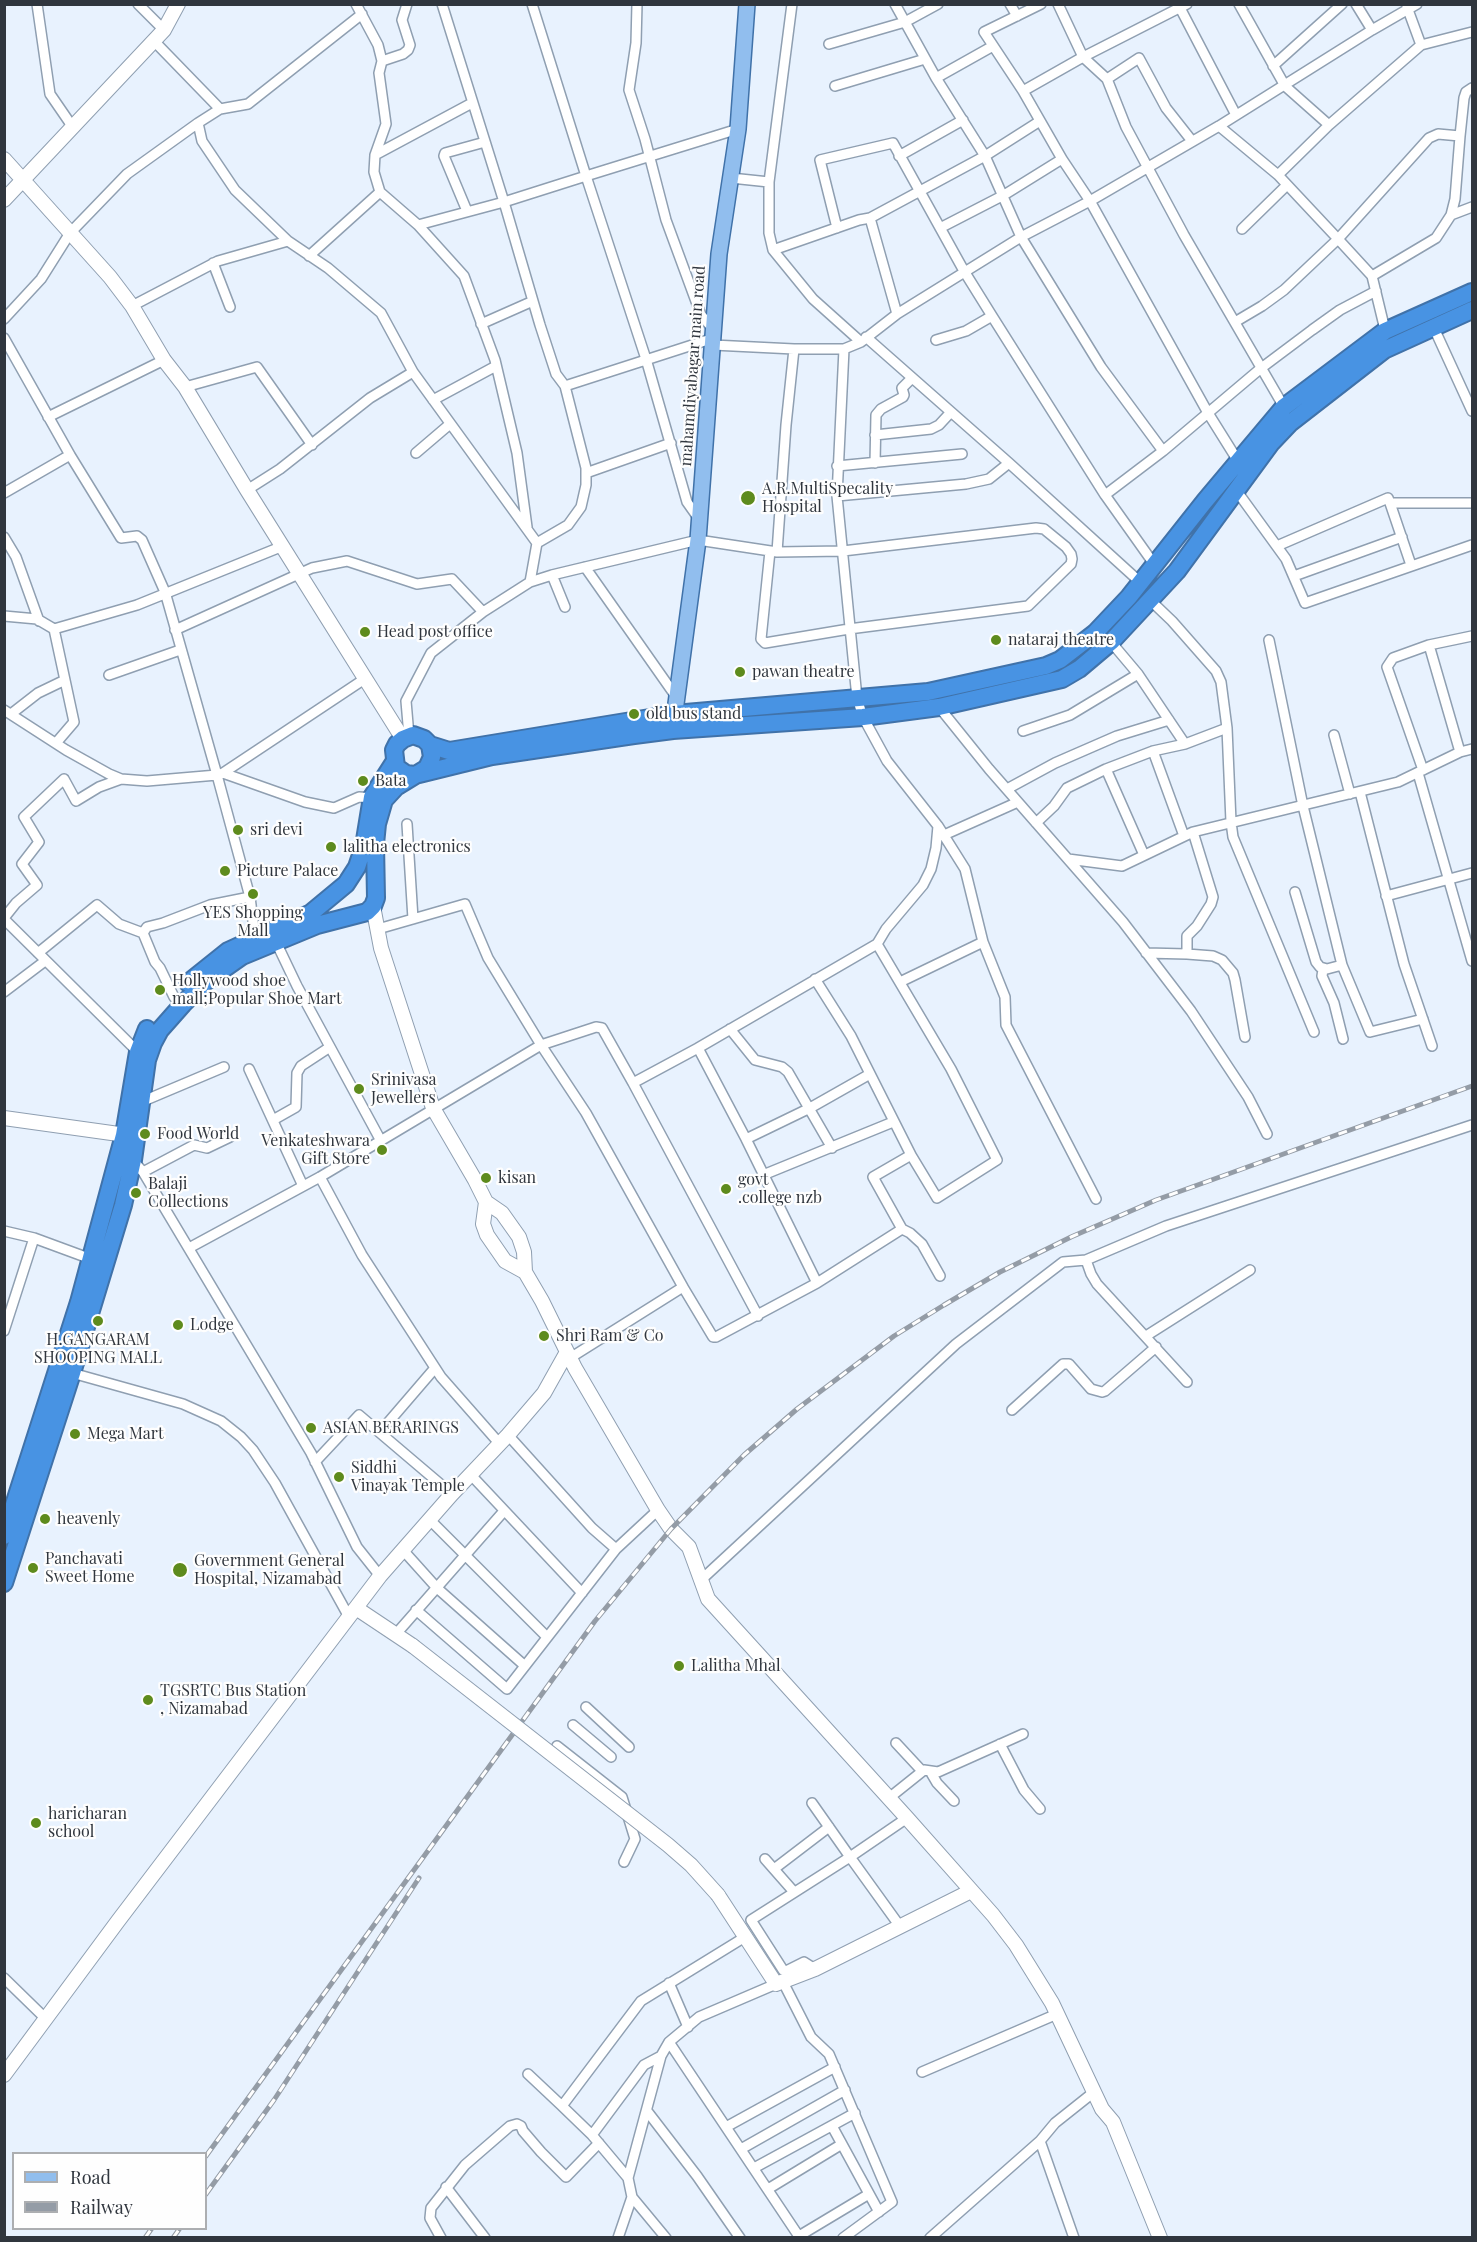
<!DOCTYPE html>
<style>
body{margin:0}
#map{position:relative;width:1477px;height:2242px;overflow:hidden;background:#e8f2fe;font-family:"Playfair Display",serif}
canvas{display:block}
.frame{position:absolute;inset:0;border:6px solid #30363e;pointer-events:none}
.legend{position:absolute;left:12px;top:2152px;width:195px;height:78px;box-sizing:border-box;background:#fefefe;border:2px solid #acaeb1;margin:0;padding:8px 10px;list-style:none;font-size:18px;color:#30363e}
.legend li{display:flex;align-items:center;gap:12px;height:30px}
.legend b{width:30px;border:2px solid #acaeb1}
</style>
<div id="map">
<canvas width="1477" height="2242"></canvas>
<div class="frame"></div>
<ul class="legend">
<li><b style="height:8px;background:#91beee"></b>Road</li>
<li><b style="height:8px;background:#949ca6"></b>Railway</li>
</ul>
</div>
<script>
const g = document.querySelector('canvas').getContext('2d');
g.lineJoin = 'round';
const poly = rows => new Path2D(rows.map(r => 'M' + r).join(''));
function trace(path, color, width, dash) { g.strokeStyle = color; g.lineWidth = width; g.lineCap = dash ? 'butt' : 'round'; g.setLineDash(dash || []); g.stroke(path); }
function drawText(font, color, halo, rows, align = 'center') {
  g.font = font + ' "Playfair Display",serif'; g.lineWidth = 4.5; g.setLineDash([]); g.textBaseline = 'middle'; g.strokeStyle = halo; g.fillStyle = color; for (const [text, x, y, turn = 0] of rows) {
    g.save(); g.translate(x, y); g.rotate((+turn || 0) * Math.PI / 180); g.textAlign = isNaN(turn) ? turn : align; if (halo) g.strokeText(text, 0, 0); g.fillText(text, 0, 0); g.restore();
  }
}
const street = poly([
 [37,4,50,94,72,126],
 [138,4,164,30],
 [356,4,378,45,382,61,379,73,386,124,375,155,374,172,380,192,418,225,464,276,495,360,517,453,527,527],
 [442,4,504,202,540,325,556,374,565,386],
 [637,4,636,43,629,90,645,139,666,220,701,315,713,329],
 [895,4,936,78,985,156,1021,237,1101,367,1163,451],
 [1010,4,1017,16],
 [1058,4,1083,57,1107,79],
 [1178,4,1236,115],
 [1187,4,1083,57,1023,91,1062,159,1090,201,1208,413,1238,461],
 [1239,4,1285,86,1329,125,1278,175],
 [1356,4,1372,30],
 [154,41,220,109,198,123,202,141,235,190,288,241,328,268,381,313,413,372,537,543],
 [829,44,905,22,938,4],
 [1421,45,1472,32],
 [382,61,403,54,408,50,410,45,402,20,407,4],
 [1273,66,1342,4],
 [936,78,993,46],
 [835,86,925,59],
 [1023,91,984,32,1041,4],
 [220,109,248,104,362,14],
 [1329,125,1421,45,1407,7],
 [1219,126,1278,175,1338,239,1284,290,1262,306,1235,322],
 [1192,141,1166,108,1139,58,1107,79,1126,127,1184,235,1284,407],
 [375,155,472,103],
 [899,156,963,120],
 [731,178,769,182,769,233,773,250,813,299,861,342],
 [769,182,792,4],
 [467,211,444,156,445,153,485,142],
 [1451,215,1472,207],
 [870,218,897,314],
 [418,225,504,202,586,176,532,4],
 [837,228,820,160,893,143,964,271,992,316,1105,495,1154,564],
 [940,228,1004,195,1062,159],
 [1242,229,1287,185],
 [773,250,859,220,870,218,985,156,1040,121],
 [309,256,380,192],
 [213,263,230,307],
 [1372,276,1436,238,1451,215,1455,199,1460,136],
 [132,306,218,261,288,241],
 [4,319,41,279,70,233,127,174,198,123],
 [481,324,533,301],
 [1433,326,1472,411],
 [1386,334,1372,276,1338,239,1429,138,1438,134,1460,136,1464,98,1466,92,1472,88],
 [866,337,1009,463,1140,582],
 [4,338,70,455,4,493],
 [936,340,966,331,992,316],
 [713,345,794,349,844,349,861,342,897,314,1021,237,1090,201,1219,126,1372,30,1417,4],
 [844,349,837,496,857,698,863,717,887,761,938,826,965,869,983,942,900,982],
 [185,387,257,367,312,445],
 [433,400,496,366],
 [48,417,164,360],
 [875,435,931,429,939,425,951,412],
 [416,453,450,424],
 [875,463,876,415,881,409,903,397,904,395,902,388,912,378],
 [837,466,962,454],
 [586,473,671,443],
 [247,490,280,469,370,398,413,372],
 [1236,490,1286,559,1305,603,1472,545],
 [1105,495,1163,451,1260,369,1312,330,1340,310,1376,291],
 [837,496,966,484,989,479,1009,463],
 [1390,503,1411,565],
 [699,519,687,502,646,359,586,176,738,129],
 [4,537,16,557,39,621],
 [1277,546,1388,498,1390,503,1471,503],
 [777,552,786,425,794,349],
 [585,567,677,698],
 [552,575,565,607],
 [1294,576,1402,537],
 [530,582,537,543,568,525,581,507,586,485,586,468,565,386,714,338],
 [4,616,37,619,54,629,137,605,283,546],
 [54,629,74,722,56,743],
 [175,630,312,568,347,561,417,584,452,579,483,612],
 [1269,640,1303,806,1342,965,1370,1032,1423,1019],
 [1429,645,1460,752],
 [1138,674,1185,744],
 [109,675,180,650],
 [939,707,989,769,1123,922,1191,1011,1248,1097,1267,1134],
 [4,710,66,750,109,774,121,779,147,781,217,775,165,592,142,540,137,536,121,538,70,455],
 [11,714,38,693,65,680],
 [1227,728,1231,822,1233,837,1314,1032],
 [1023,731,1070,715,1138,674,1111,642],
 [1334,735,1350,794],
 [409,736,406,701,431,653,483,612,530,582,552,575,698,540,777,552,843,551,1036,528,1044,529,1066,547,1071,554,1072,559,1071,564,1028,606,849,629,765,643,761,639,770,551],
 [1153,751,1184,836],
 [1106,769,1144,855],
 [1423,770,1387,667,1393,658,1429,645,1472,636],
 [223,773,366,678],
 [1418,773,1472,961],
 [1007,789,1055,763,1117,736,1169,720],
 [1360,792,1404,964,1432,1046],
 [1036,823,1054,806,1067,788,1106,769,1153,751,1185,744,1227,728,1221,682,1216,671,1172,621,1150,600],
 [407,824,413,919],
 [944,835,1018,802],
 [1068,859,1122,866,1193,832,1398,782,1460,752,1472,749],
 [1295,892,1316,962,1320,967,1327,969,1342,965],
 [1386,896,1472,873],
 [4,918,16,903,37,885,22,864,39,842,24,817,64,779,76,801,99,787,121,779],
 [4,919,138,1052],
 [378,929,465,904,488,958,541,1045,596,1027,602,1028,633,1083,698,1048,746,1139,817,1283,716,1337,713,1337,683,1287,570,1358],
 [255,937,250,897,217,775,223,773,305,802,334,808,359,797,376,798],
 [276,942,297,986,381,1141],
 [983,942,1005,997,1006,1025,1096,1199],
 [877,944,886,929,923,885,931,869,936,848,938,826],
 [38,953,97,905,119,924,143,933],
 [1146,953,1187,954,1213,956,1222,960,1233,973,1235,980,1245,1037],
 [1187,954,1187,936,1197,926,1211,904,1213,897,1193,832],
 [1323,969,1322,976,1334,1003,1343,1039],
 [815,979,851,1036,911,1155],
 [4,992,45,961],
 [174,997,160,968,155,962,143,933,147,927,163,923,210,905,250,897],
 [730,1029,755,1060,782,1067,788,1072,832,1148],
 [698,1048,877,944,951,1069,997,1160,937,1198,911,1155,873,1177,902,1229,817,1283],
 [249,1069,303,1186],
 [633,1083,758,1316],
 [141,1102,224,1067],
 [273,1120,296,1107,297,1073,301,1066,330,1047],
 [746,1139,810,1108,870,1074],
 [131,1158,143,1172,311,1453,357,1547,380,1576],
 [143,1172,194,1145,207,1148,230,1137],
 [763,1175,893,1122],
 [320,1177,362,1255,441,1377,499,1443],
 [902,1229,910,1233,922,1244,940,1276],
 [4,1231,34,1238,91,1259],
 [189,1248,320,1177,541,1045,586,1113,683,1287],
 [1086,1260,1091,1274,1097,1284,1187,1382],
 [4,1331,34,1238],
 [1146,1336,1250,1270],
 [72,1373,183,1404,221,1421,241,1437,253,1450,275,1483,349,1617],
 [1012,1410,1063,1364,1069,1364,1091,1389,1102,1392,1105,1391,1156,1347],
 [380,1432,435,1368],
 [508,1435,592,1528,616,1549],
 [315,1462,359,1415,452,1494],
 [471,1475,582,1593],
 [429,1519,547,1637],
 [402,1549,437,1588,525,1666],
 [701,1580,956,1344,1063,1262,1086,1260,1166,1226,1472,1125],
 [416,1610,507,1689,616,1549,658,1510],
 [396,1634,504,1511],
 [586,1707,629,1747],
 [573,1725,611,1757],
 [896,1743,922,1771],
 [1000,1744,1024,1790,1040,1809],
 [557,1746,622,1797,635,1839,624,1862],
 [930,1771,937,1783,954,1801],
 [889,1798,924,1770,938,1772,1023,1734],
 [812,1803,850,1857,751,1920,783,1970,786,1971,804,1962,815,1969],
 [765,1859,794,1892],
 [774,1869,829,1827],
 [899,1925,850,1857,907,1818],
 [4,1978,45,2018],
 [783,1982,811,2037,829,2054,892,2202,843,2238],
 [669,1983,688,2027],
 [669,2042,800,2238],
 [922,2072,1057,2014],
 [528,2074,562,2106],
 [647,2111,697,2176,740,2238],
 [832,2126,879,2212],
 [726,2127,835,2067],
 [592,2135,644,2065,661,2056],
 [1040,2141,1074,2238],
 [741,2149,845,2090],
 [754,2168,855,2113],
 [628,2178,592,2135,562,2106,641,2001,745,1937],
 [446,2187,485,2238],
 [768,2189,842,2144],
 [632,2197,666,2238],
 [799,2236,869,2194],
 [441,2238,430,2218,431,2208,465,2165,510,2126,517,2124,521,2126,523,2131,541,2152,566,2177,599,2143],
 [618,2238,632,2197,628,2178,661,2056,669,2042,699,2017,776,1984],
 [930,2238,1040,2141,1055,2123,1094,2092]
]);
const secondary = poly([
 [4,159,110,277,132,306,164,360,185,387,247,490,403,739],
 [4,200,164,30,178,4],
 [373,906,381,948,433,1108,475,1180,486,1202,502,1213,519,1237,524,1252,525,1272,542,1301,575,1368,658,1510,671,1529,689,1547,708,1599,907,1818,993,1915,1016,1945,1052,2003,1102,2109,1113,2122,1160,2238],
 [4,1118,133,1136],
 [486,1202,483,1224,487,1235,505,1261,525,1272],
 [356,1608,413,1646],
 [718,1895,776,1984,815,1969,971,1891],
 [4,2075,118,1921,380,1576,452,1494,508,1435,544,1393,567,1352]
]);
const primary = poly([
 [673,726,698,540,719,254,738,129,747,4]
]);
const highway = poly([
 [430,745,449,751,674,714,928,692,1046,666,1060,660,1095,633,1129,597,1205,501,1284,407,1385,331,1472,292],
 [419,774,492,756,634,735,673,730,863,717,939,707,1062,679,1079,669,1111,642,1177,571,1271,443,1290,423,1384,350,1472,310],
 [188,983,228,951,311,913,346,884,357,867,364,846,372,797,395,761],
 [4,1536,79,1302,124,1135,138,1052,147,1029],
 [4,1583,72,1373,123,1205,133,1160,147,1060,153,1043,160,1030,183,1004,205,982,242,956,317,925,367,912,373,906,376,898,375,844,377,824,384,800,396,787,427,768,432,757,430,745,424,739,413,735,403,739,397,744,394,750,396,767,406,774,415,775]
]);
const rail = poly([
 [206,2156,595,1621,671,1529,744,1455,797,1409,894,1336,944,1305,1000,1272,1071,1237,1156,1200,1472,1086],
 [206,2194,274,2100,419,1878],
 [145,2238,152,2228],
 [173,2238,180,2228]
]);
const secondaryBridge = poly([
 [413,1646,668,1845,691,1865,718,1895]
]);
const markers = [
 [748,498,8,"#5e8b1d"],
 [365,632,6,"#5e8b1d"],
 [996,640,6,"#5e8b1d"],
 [740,672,6,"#5e8b1d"],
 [634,714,6,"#5e8b1d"],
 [363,781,6,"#5e8b1d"],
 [238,830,6,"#5e8b1d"],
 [331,847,6,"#5e8b1d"],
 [225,871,6,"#5e8b1d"],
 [253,894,6,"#5e8b1d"],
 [160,990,6,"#5e8b1d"],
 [359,1089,6,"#5e8b1d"],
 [145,1134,6,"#5e8b1d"],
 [382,1150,6,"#5e8b1d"],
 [486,1178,6,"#5e8b1d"],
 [726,1189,6,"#5e8b1d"],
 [136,1193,6,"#5e8b1d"],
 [98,1321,6,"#5e8b1d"],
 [178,1325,6,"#5e8b1d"],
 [544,1336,6,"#5e8b1d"],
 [311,1428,6,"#5e8b1d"],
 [75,1434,6,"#5e8b1d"],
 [339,1477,6,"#5e8b1d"],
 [45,1519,6,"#5e8b1d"],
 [33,1568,6,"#5e8b1d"],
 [180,1570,8,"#5e8b1d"],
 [679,1666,6,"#5e8b1d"],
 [148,1700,6,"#5e8b1d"],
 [36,1823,6,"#5e8b1d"]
];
const streetNames = [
 ["mahamdiyabagar main road",693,366,-86]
];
const poiNames = [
 ["A.R.MultiSpecality",762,489],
 ["Hospital",762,507],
 ["Head post office",377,632],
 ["nataraj theatre",1008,640],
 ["pawan theatre",752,672],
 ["old bus stand",646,714],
 ["Bata",375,781],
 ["sri devi",250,830],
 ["lalitha electronics",343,847],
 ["Picture Palace",237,871],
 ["YES Shopping",253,913,"center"],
 ["Mall",253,931,"center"],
 ["Hollywood shoe",172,981],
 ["mall;Popular Shoe Mart",172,999],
 ["Srinivasa",371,1080],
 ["Jewellers",371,1098],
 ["Food World",157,1134],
 ["Venkateshwara",370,1141,"right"],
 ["Gift Store",370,1159,"right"],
 ["kisan",498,1178],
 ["govt",738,1180],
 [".college nzb",738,1198],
 ["Balaji",148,1184],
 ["Collections",148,1202],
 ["Lodge",190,1325],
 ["Shri Ram & Co",556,1336],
 ["H.GANGARAM",98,1340,"center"],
 ["SHOOPING MALL",98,1358,"center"],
 ["ASIAN BERARINGS",323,1428],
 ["Mega Mart",87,1434],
 ["Siddhi",351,1468],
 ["Vinayak Temple",351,1486],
 ["heavenly",57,1519],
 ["Panchavati",45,1559],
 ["Sweet Home",45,1577],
 ["Government General",194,1561],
 ["Hospital, Nizamabad",194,1579],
 ["Lalitha Mhal",691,1666],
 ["TGSRTC Bus Station",160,1691],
 [", Nizamabad",160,1709],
 ["haricharan",48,1814],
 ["school",48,1832]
];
trace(street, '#8f9fb1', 12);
trace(secondary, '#8f9fb1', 16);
trace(primary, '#4072a9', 18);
trace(highway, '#4072a9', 20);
trace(street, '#fff', 9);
trace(secondary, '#fff', 14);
trace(primary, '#91beee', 15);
trace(highway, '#4893e3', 16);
trace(rail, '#949ca6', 5);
trace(rail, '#fefefe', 3, [9]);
trace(secondaryBridge, '#8f9fb1', 16, []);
trace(secondaryBridge, '#fff', 14);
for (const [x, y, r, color] of markers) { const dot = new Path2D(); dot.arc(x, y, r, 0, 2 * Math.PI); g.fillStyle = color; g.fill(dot); trace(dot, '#fefefe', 2); }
drawText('16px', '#30363e', '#fefefe', streetNames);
drawText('16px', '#30363e', '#fefefe', poiNames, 'left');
</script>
